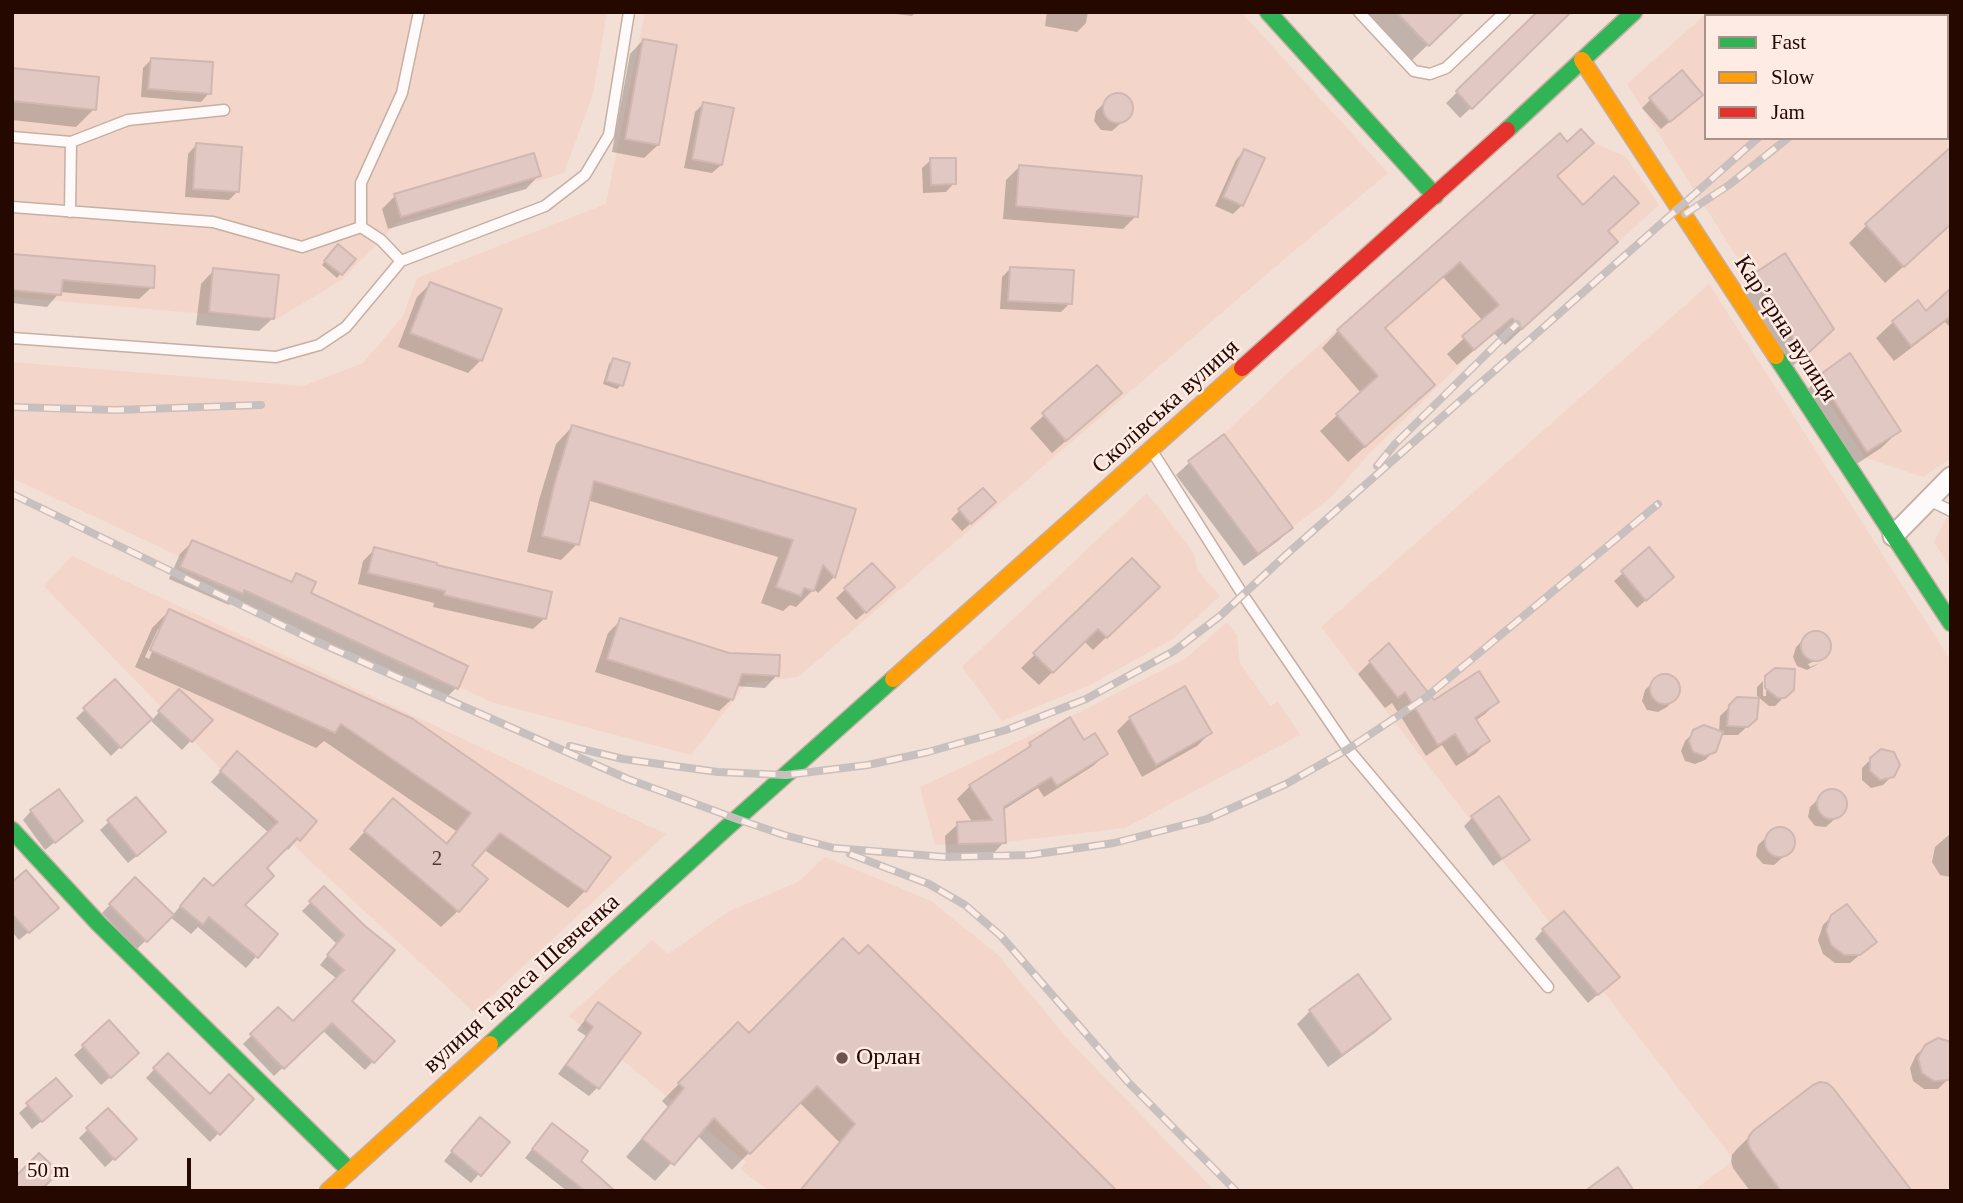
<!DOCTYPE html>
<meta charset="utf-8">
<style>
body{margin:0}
#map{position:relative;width:1963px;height:1203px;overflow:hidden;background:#f2dfd6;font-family:Georgia,serif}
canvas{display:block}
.frame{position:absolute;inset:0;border:14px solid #250800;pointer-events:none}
.legend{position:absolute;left:1704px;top:14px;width:245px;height:126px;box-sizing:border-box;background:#feece4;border:2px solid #a79189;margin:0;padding:9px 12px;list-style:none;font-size:21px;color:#250800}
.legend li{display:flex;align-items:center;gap:14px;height:35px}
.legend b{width:35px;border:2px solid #a79189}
.scale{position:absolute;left:14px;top:1158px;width:177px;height:32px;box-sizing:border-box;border:4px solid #250800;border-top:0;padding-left:9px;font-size:21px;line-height:24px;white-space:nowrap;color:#250800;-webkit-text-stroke:5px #feece4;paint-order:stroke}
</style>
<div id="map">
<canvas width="1963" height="1203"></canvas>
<div class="frame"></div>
<ul class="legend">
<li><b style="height:9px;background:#30b455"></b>Fast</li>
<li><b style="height:9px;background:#ff9f0a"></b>Slow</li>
<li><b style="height:9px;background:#e5322d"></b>Jam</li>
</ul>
<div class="scale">50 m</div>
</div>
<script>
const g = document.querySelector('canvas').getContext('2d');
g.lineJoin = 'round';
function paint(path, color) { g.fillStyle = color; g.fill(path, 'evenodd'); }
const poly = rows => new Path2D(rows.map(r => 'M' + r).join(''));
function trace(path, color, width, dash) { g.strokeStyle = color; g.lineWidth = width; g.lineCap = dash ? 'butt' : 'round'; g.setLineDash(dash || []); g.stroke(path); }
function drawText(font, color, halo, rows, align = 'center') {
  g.font = font + ' Georgia,serif'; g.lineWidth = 5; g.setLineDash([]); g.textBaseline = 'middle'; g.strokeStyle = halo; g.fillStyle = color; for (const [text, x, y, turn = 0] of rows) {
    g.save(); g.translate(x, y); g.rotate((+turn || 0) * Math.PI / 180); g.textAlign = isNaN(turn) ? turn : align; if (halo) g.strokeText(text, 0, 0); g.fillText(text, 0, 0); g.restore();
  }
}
const built = poly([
 [12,12,607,12,593,94,564,173,397,223,343,279,275,320,12,297],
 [645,12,1241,12,1388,173,1288,256,798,677,747,683,691,755,491,702,12,478,12,362,303,386,363,363,403,316,417,278,606,204],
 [1708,12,1951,12,1951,458,1923,477,1864,457,1627,84],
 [1706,16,1947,16,1947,138,1706,138],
 [1581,129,1594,143,1625,156,1659,205,1522,329,1509,316,1369,454,1329,499,1258,554,1189,461,1224,434,1289,372,1560,133,1567,141],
 [1709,284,1951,661,1951,1191,1693,1191,1734,1160,1321,627],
 [1147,493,1194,553,1197,570,1220,596,1174,638,1090,685,1002,721,962,667],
 [1951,509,1951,569,1934,542],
 [72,556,666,834,474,1012,309,860,44,586],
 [1227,622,1237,636,1240,663,1270,706,1278,702,1300,735,1125,828,1006,842,935,845,920,787,1070,717,1186,658],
 [825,857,931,901,998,955,1072,1044,1215,1191,769,1191,740,1169,746,1162,569,1016,652,940,668,954,730,911,798,882]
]);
const shadow = poly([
 [880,12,916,12,912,16],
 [1047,12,1088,12,1086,23,1077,32,1045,26],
 [1362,12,1456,12,1459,15,1410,62],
 [1540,12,1498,83,1460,118,1446,103],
 [1801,12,1861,12,1857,16,1797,16],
 [643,40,658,145,644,158,612,152,630,54],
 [1951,44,1951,97,1947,100,1947,47],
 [151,60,209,93,201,102,141,97,143,68],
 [12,69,94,109,76,127,12,120],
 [1114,94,1125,95,1131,104,1130,115,1112,131,1101,130,1094,121,1096,111],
 [1651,99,1692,103,1661,129,1642,108],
 [704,103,721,165,712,173,684,168,695,112],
 [1592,143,1556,177,1599,258,1505,345,1494,333,1457,365,1447,354,1483,321,1443,277,1384,329,1416,401,1348,462,1320,431,1361,393,1322,348,1338,331,1567,144],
 [196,145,237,192,229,200,185,197,188,154],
 [1244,151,1242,205,1233,214,1215,206,1236,160],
 [931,160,954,183,946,192,923,193,922,168],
 [1020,166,1136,216,1123,229,1003,219,1006,180],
 [539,175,526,189,388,229,382,209,395,196],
 [1951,224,1885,283,1849,243,1867,225],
 [334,250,353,259,337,278,322,265],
 [12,255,152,287,139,299,60,292,47,307,12,303],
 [1784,256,1814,347,1786,372,1735,294,1753,276],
 [1010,269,1070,303,1061,312,1000,309,1002,277],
 [214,270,273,318,259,331,196,325,201,284],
 [430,284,481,360,468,373,398,347,417,297],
 [1951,290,1951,328,1945,322,1894,361,1876,338,1893,322,1918,303,1926,313],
 [1849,355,1899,431,1881,448,1849,469,1801,396,1819,378],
 [613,360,621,385,617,389,603,384,609,364],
 [1097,367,1106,406,1052,453,1030,428],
 [572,427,853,510,833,578,818,593,814,589,796,607,790,605,783,611,761,603,778,557,587,500,577,544,561,560,527,552,539,500,556,444],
 [1190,462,1291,528,1278,541,1244,566,1176,475],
 [960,510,985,511,962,531,951,519],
 [192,542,289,583,297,575,308,594,456,688,444,700,232,602,229,605,169,579,180,554],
 [375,549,434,566,545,618,533,629,433,607,434,603,358,584,363,561],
 [1132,560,1158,587,1093,650,1084,641,1039,685,1021,668],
 [872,565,884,596,856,620,836,598],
 [1623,573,1663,585,1637,608,1614,581],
 [169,611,412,720,585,891,568,908,483,849,469,865,458,911,441,927,349,849,393,800,445,844,456,831,324,741,316,748,135,667,152,628],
 [158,629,162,629,149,659,145,657],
 [621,620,777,675,765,688,736,686,732,699,719,711,595,672,608,633],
 [1816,632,1826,636,1830,646,1826,656,1822,660,1822,658,1808,664,1810,667,1820,663,1807,670,1797,666,1793,657,1796,647,1806,637],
 [1370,662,1433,702,1497,702,1485,714,1475,721,1488,741,1476,753,1456,766,1442,745,1426,756,1392,703,1385,708,1358,674],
 [1663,675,1674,678,1679,687,1676,698,1667,707,1658,712,1647,710,1642,701,1645,690,1654,681],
 [1767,677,1792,689,1775,706,1769,706,1757,696,1757,687,1763,681,1763,696,1766,696],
 [115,681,151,721,170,700,210,720,182,750,149,719,111,756,76,718],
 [1738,699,1756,718,1738,735,1720,735,1714,751,1705,760,1695,764,1685,761,1681,751,1685,741,1694,732,1719,733,1720,716],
 [1130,718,1210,733,1197,746,1142,777,1117,731],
 [1030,745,1106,754,1093,766,1044,797,1038,788,1003,810,1004,842,992,855,946,856,945,836,958,824,973,823,957,799,970,786,1021,754],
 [1871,759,1892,776,1883,785,1871,788,1862,780,1862,768],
 [227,764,314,821,288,850,285,847,264,868,242,905,276,934,246,968,198,927,191,934,170,917,137,949,102,913,135,879,172,916,193,891,213,888,269,833,211,782],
 [1828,790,1839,791,1845,800,1844,810,1826,827,1815,826,1808,817,1810,807],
 [31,811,81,821,45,850,23,820],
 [1473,817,1528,840,1519,848,1493,866,1464,826],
 [109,822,155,841,128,863,100,830],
 [1776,828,1786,829,1793,838,1792,849,1774,865,1763,864,1756,856,1758,845],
 [1951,833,1951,877,1940,875,1932,862,1935,847],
 [12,884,48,916,19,940,12,932],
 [324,889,392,950,350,1001,392,1041,365,1070,322,1030,274,1076,243,1044,278,1009,293,1024,337,979,320,965,337,944,302,911],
 [1832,916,1875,942,1850,963,1835,963,1823,954,1818,940,1823,925],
 [1543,930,1609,985,1588,1003,1535,939],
 [598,1004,597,1088,589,1096,558,1074,586,1036,577,1030],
 [1310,1011,1389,1019,1376,1032,1328,1067,1297,1024],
 [109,1023,128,1062,101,1085,74,1055],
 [738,1024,749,1035,1104,1191,799,1191,839,1142,799,1102,732,1170,697,1135,655,1181,626,1157,668,1107,662,1101],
 [1926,1046,1951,1076,1938,1089,1924,1089,1913,1081,1910,1068,1916,1055],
 [168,1055,210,1096,252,1099,210,1142,146,1078],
 [56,1080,61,1105,32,1129,19,1113],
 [108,1110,126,1148,105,1167,79,1138],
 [471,1128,507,1142,471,1183,444,1161],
 [1755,1131,1910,1191,1750,1191,1733,1168,1731,1161,1732,1155,1736,1150],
 [544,1134,578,1161,613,1191,567,1191,525,1158]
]);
const building = poly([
 [1396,12,1464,12,1429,46,1396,12],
 [1537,12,1571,12,1472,109,1456,91,1537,12],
 [643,39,677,45,659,145,625,139,643,39],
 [151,58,213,62,211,94,148,89,151,58],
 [12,68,99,77,96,110,12,101,12,68],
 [1682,70,1703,95,1670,122,1649,98,1682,70],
 '1103 108a15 15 0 1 1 30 0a15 15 0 1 1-30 0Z',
 [703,102,734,108,722,165,692,159,703,102],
 [1581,129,1594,143,1557,176,1583,205,1614,176,1639,203,1608,231,1618,242,1522,329,1512,318,1474,350,1462,336,1499,305,1460,262,1385,328,1435,385,1365,447,1336,414,1378,376,1337,330,1560,133,1567,142,1581,129],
 [196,143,242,147,239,192,193,189,196,143],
 [1951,147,1951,224,1904,267,1865,224,1951,147],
 [1244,149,1265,158,1243,206,1223,197,1244,149],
 [534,153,541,176,401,217,394,194,534,153],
 [930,158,956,158,956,184,931,185,930,158],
 [1019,165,1142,176,1138,217,1016,206,1019,165],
 [338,244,356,259,342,275,324,261,338,244],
 [1785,253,1834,329,1805,356,1752,275,1785,253],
 [12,254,155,266,154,288,63,280,61,295,12,290,12,254],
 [1010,267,1074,270,1072,304,1008,301,1010,267],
 [213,268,279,275,274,319,209,312,213,268],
 [430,282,502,309,482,361,410,333,430,282],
 [1951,288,1951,316,1911,346,1892,321,1918,300,1926,311,1951,288],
 [1850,353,1901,431,1867,452,1818,376,1850,353],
 [613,358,630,363,623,386,606,381,613,358],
 [1097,365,1122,393,1066,441,1042,413,1097,365],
 [572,425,856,509,835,578,823,565,814,591,804,588,801,596,776,587,793,540,594,481,579,545,542,536,555,482,572,425],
 [1224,434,1293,528,1258,554,1188,461,1224,434],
 [983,488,996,502,971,524,958,509,983,488],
 [192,540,292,582,296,573,316,582,311,593,468,666,458,689,244,590,243,594,180,567,192,540],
 [374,547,437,563,437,565,552,592,546,619,444,595,445,591,368,573,374,547],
 [1649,547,1674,577,1646,601,1621,571,1649,547],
 [1132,558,1160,587,1107,638,1098,629,1053,673,1033,653,1132,558],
 [872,563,895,587,866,613,844,588,872,563],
 [169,609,413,719,611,857,586,892,500,833,472,865,488,879,459,912,364,831,393,798,447,844,471,813,341,724,335,733,150,650,169,609],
 [620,618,729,653,780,655,779,676,742,674,733,700,607,659,620,618],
 '1801 646a15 15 0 1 1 30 0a15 15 0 1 1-30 0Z',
 [1389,643,1434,700,1479,671,1499,702,1475,718,1490,741,1468,755,1455,734,1438,745,1405,692,1398,698,1369,661,1389,643],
 [1775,668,1795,669,1794,690,1785,698,1778,698,1765,688,1765,676,1775,668],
 '1650 689a15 15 0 1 1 30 0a15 15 0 1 1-30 0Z',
 [115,679,152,719,121,748,83,708,115,679],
 [1185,686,1212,733,1156,765,1129,717,1185,686],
 [179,689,213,720,192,742,158,711,179,689],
 [1737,697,1759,698,1757,719,1748,727,1727,726,1729,705,1737,697],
 [1070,717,1084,740,1095,733,1108,754,1057,786,1051,777,1004,807,1006,843,958,844,957,822,992,820,969,785,1031,746,1029,743,1070,717],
 [1704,725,1723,732,1716,752,1705,756,1693,752,1689,741,1693,730,1704,725],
 [1881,749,1894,752,1900,765,1894,777,1880,780,1870,771,1870,758,1881,749],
 [237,751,317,821,300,841,297,838,267,868,274,876,245,905,278,934,258,958,209,917,203,925,180,906,204,878,213,886,278,822,220,771,237,751],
 '1817 804a15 15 0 1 1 30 0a15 15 0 1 1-30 0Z',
 [59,789,83,821,55,843,30,810,59,789],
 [1499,796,1530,840,1502,859,1471,816,1499,796],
 [136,797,166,832,137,856,107,820,136,797],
 '1765 842a15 15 0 1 1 30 0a15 15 0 1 1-30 0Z',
 [26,870,59,908,29,933,12,914,12,882,26,870],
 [135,877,174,915,147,942,109,904,135,877],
 [324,886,365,926,395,950,352,1001,395,1041,374,1063,332,1023,284,1069,250,1034,278,1007,293,1021,344,970,327,955,344,935,309,901,324,886],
 [1847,904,1877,942,1860,955,1844,955,1831,945,1826,930,1831,915,1847,904],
 [1564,911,1620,977,1598,995,1542,929,1564,911],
 [843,938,859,954,868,945,1117,1191,800,1191,855,1124,817,1086,750,1154,714,1118,674,1165,642,1139,684,1088,678,1083,738,1022,749,1033,843,938],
 [1358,974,1391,1019,1342,1055,1309,1010,1358,974],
 [598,1002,641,1033,599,1089,566,1065,593,1027,585,1020,598,1002],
 [109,1020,139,1053,111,1078,82,1045,109,1020],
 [1938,1038,1951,1042,1951,1080,1934,1081,1922,1073,1918,1058,1925,1045,1938,1038],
 [168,1053,210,1094,229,1074,254,1099,220,1135,153,1068,168,1053],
 [56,1078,72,1096,42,1122,26,1103,56,1078],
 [1820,1082,1827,1083,1833,1088,1912,1191,1781,1191,1751,1150,1748,1143,1749,1136,1754,1130,1813,1085,1820,1082],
 [108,1108,137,1139,115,1160,86,1128,108,1108],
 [480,1117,510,1142,481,1176,451,1151,480,1117],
 [552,1123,588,1151,581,1161,615,1191,585,1191,532,1149,552,1123],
 [39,1153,59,1172,40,1191,12,1191,12,1180,39,1153],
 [1618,1167,1634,1191,1585,1191,1618,1167]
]);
const lane = poly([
 [1359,12,1414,71,1430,74,1446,68,1505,12],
 [12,137,71,142,128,120,224,110],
 [12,207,213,222,302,247,361,227],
 [70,212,71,142],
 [401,261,381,240,361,227,361,183,402,93,419,12],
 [12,338,276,357,319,345,346,327,401,261,545,206,585,175,609,135,629,12],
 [1152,451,1243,595,1348,749,1548,987],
 [1929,500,1951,511]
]);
const street = poly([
 [1893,536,1951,477]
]);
const fast = poly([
 [1268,12,1435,196],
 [1507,130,1634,12],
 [1776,356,1951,623],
 [12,830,98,923,350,1171],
 [490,1044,724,830,893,679]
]);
const slow = poly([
 [1582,60,1776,356],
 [893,679,1242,368],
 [328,1191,490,1044]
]);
const jam = poly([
 [1242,368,1507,130]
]);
const rail = poly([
 [1894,16,1898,12],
 [1925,16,1929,12],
 [1685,214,1729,185,1788,138],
 [12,407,115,410,261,405],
 [1377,466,1395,444,1517,324],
 [12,494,313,640,628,779,737,819,784,835,834,848,945,857,1030,855,1114,843,1207,819,1286,784,1348,749,1425,698,1658,504],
 [570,746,623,759,718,772,786,775,868,765,928,752,1006,730,1086,699,1174,651,1220,616,1288,553,1758,138],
 [850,854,929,884,965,905,1001,936,1128,1082,1236,1191]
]);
const markers = [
 [842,1058,7,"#6d534b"]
];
const numberNames = [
 ["2",437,859]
];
const streetNames = [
 ["Карʼєрна вулиця",1785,329,57],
 ["Сколівська вулиця",1166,407,-42],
 ["вулиця Тараса Шевченка",522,984,-42]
];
const poiNames = [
 ["Орлан",856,1058]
];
paint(built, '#f3d6c9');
paint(shadow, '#0003');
paint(building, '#e2c8c2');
trace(building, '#d0b7b2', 2);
trace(lane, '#c6afa3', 13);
trace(street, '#c6afa3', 23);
trace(fast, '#c6afa3', 19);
trace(slow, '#c6afa3', 19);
trace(jam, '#c6afa3', 19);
trace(lane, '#fdfaf9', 10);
trace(street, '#fdfaf9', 19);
trace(fast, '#30b455', 16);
trace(slow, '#ff9f0a', 16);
trace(jam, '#e5322d', 16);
trace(rail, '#c7c0be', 8);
trace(rail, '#feece4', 5, [16]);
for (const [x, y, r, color] of markers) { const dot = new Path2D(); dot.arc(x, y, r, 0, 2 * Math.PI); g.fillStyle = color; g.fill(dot); trace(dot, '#feece4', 2.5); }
drawText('21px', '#543830', null, numberNames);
drawText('24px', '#250800', '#feece4', streetNames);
drawText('24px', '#250800', '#feece4', poiNames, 'left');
</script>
